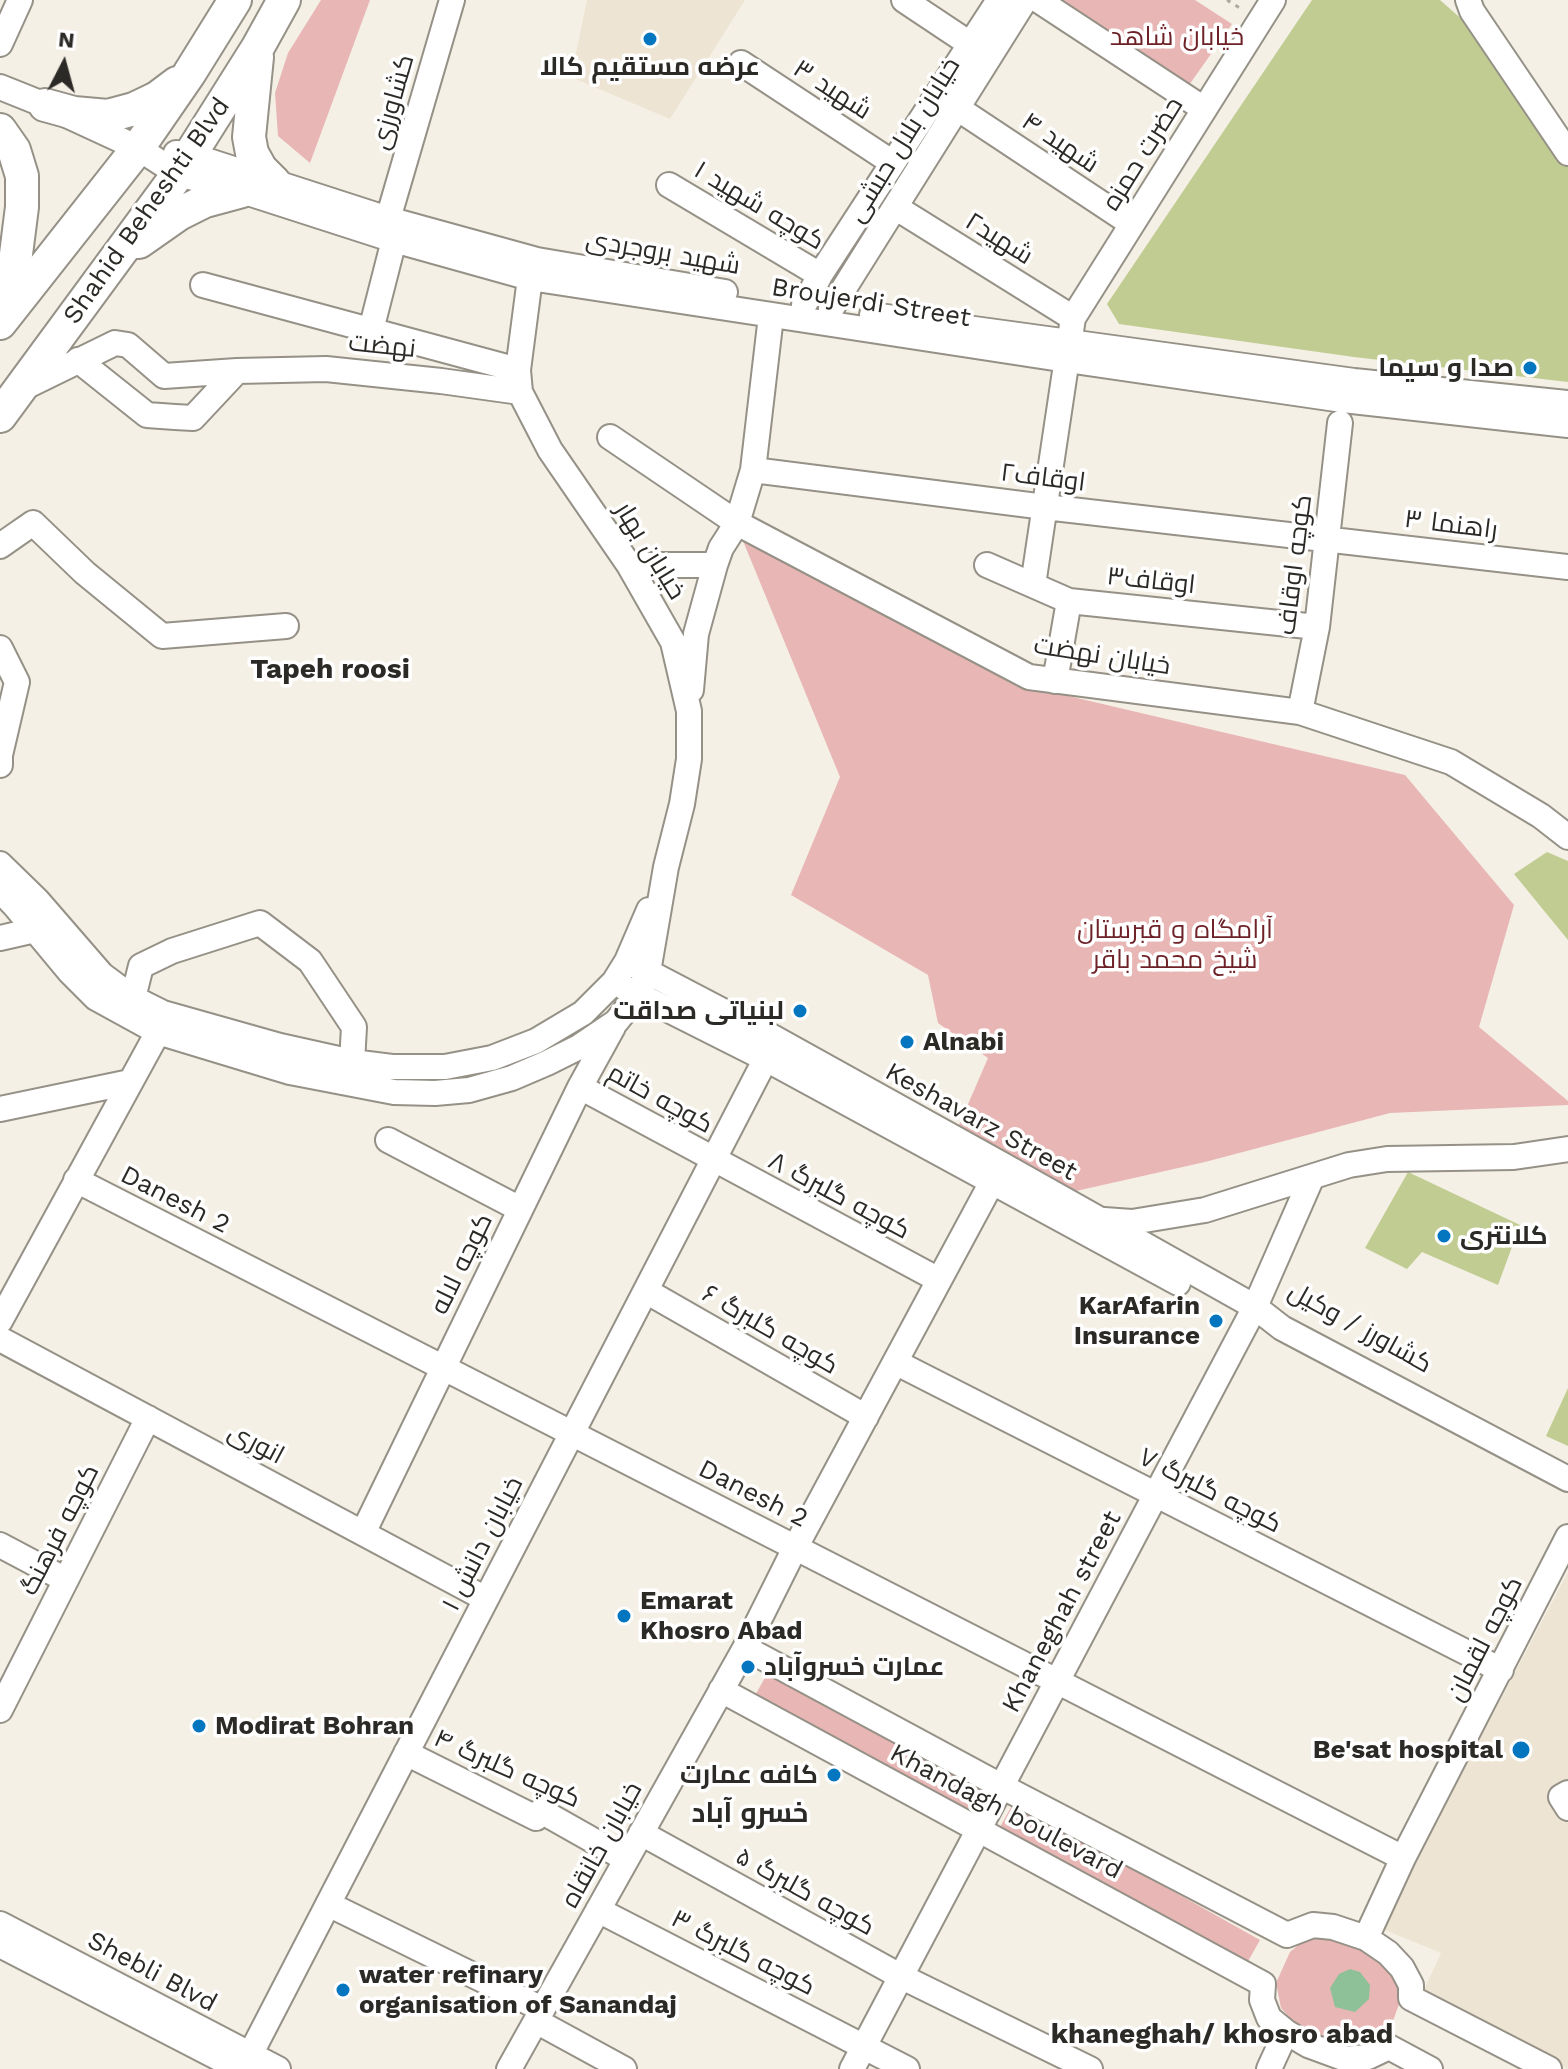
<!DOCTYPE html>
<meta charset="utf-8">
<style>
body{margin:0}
#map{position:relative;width:1568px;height:2069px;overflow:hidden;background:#f5f0e5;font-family:"Work Sans",sans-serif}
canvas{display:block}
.north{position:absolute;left:24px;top:24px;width:80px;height:80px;-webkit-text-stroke:6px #fff;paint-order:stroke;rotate:6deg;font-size:22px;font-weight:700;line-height:32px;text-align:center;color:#2c2a26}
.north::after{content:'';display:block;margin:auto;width:28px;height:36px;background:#2c2a26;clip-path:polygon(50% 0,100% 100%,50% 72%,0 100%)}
</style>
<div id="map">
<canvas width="1568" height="2069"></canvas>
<div class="north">N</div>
</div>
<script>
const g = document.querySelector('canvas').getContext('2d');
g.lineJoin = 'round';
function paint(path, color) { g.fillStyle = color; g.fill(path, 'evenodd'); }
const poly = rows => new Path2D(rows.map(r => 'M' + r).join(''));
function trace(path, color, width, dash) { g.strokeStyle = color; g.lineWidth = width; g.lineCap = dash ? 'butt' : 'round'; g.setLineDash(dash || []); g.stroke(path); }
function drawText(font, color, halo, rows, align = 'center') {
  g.font = font + ' "Work Sans",Cairo,sans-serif'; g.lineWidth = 7; g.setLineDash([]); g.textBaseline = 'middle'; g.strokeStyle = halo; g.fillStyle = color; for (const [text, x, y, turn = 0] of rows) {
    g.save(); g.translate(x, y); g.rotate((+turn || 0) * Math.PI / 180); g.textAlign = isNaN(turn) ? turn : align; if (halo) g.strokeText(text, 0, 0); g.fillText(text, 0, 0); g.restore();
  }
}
const built = poly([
 [587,0,745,0,670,119,571,77],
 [1568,1572,1568,2069,1422,1994,1441,1953,1380,1928]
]);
const green = poly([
 [321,0,370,0,310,163,278,136,275,93,288,53],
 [1054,0,1195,0,1232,24,1187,88],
 [741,536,1026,686,1405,775,1514,905,1479,1027,1568,1101,1568,1105,1390,1113,1205,1162,1076,1191,959,1125,988,1058,938,1023,928,975,791,895,840,777],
 [771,1667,988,1787,971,1819,753,1699],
 [1014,1802,1260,1940,1242,1972,996,1834],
 [1329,1935,1362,1944,1395,1974,1403,1993,1393,2021,1379,2042,1364,2051,1342,2049,1300,2029,1281,2008,1276,1983,1290,1952,1308,1937]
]);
const water = poly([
 [1350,1969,1360,1972,1370,1985,1369,1999,1355,2012,1335,2007,1330,1988,1339,1974]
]);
const building = poly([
 [1312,0,1440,0,1474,30,1568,166,1568,382,1354,357,1119,324,1107,304],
 [1547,852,1568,861,1568,940,1514,874],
 [1408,1172,1520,1225,1498,1285,1422,1252,1407,1269,1365,1248],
 [1568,1388,1568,1446,1546,1436]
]);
const path = poly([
 [1227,0,1243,10]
]);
const minor = poly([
 [904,0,970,44],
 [1038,0,1204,109],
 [1468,0,1472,11,1568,153],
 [0,44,20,0],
 [741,63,893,163],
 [0,87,45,105,138,148,178,174,242,191,394,240,530,278,1067,360,1343,400,1568,425],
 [957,108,1132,224],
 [176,153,190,155,388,219,537,260,725,292],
 [669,185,820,275],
 [895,207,1073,318],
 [388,219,452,0],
 [203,285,518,370],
 [804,305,820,275,999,0],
 [831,309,1025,0],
 [872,315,1354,381,1568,403],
 [371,330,394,240],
 [78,360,147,415,175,417,193,418,237,371],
 [23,388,115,343,128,345,164,376,237,371,326,369,441,381,520,392],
 [610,437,737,523,1029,677,1300,712,1451,762,1541,816,1568,837],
 [753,470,1045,507,1568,567],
 [0,546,33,523,85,573,162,636,286,626],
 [629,565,715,565],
 [987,565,1069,601,1317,627],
 [1033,585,1073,318,1273,0],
 [0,648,17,682,0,755,0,765],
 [1055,681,1069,601],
 [691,690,696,634,715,565,721,548,737,523,753,470,771,316],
 [1300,712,1317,627,1340,423],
 [0,864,37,900,102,975,133,998,163,1013,280,1046,352,1062,392,1067,445,1067,492,1058,536,1041,583,1013,614,982,627,961,649,910],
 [0,890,16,907,70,972,96,998,158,1032,290,1072,394,1092,435,1093,469,1090,512,1078,547,1063,579,1047,616,1022,637,996,648,972,666,867,682,804,689,759,689,711,673,642,629,565,550,450,520,392,518,370,530,278,537,260],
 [0,938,35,930],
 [627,961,776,1039,1001,1164,1255,1307,1282,1328,1568,1479],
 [625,988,766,1059,1178,1283],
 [133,998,141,966,172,951,260,923,310,961,354,1027,352,1062],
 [580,1087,939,1280],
 [0,1109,130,1082],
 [388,1140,520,1209],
 [76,1180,1403,1858],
 [1104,1220,1132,1222,1205,1210,1349,1165,1387,1159,1514,1157,1568,1149],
 [646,1291,866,1417],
 [0,1321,158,1032,163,1016],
 [0,1339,486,1599],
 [895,1362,1501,1670],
 [363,1533,580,1087,613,1027],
 [0,1545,66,1580],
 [745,1648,1001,1786,1287,1935,1313,1925,1333,1927,1366,1938,1388,1953,1402,1968,1411,1985,1411,1998,1549,2069],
 [721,1690,1263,1984,1262,2000,1269,2018,1286,2032,1308,2045,1346,2059,1368,2057,1389,2047,1430,2069],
 [0,1710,148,1418],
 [406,1753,536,1818,541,1811,626,1859],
 [1568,1793,1561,1797,1568,1808],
 [641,1833,900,1976,1090,2069],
 [328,1904,542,2009],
 [598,1910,907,2069],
 [0,1924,278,2069],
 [1366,1938,1403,1858,1568,1537],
 [0,1945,240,2069],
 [536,2021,624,2069],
 [250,2055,776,1039],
 [509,2069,745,1648,795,1548,992,1182],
 [852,2069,1255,1307,1312,1177],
 [1269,2069,1286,2032]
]);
const major = poly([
 [257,57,249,137,252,153,261,169,274,182],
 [45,105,74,113,108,116,134,109,157,98,177,83],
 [0,130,14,150,22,176,22,207,15,262,0,307],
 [139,242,179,214,205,201,242,191],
 [0,323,138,148,189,74,235,0],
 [0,416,178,174,258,47,284,0]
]);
const markers = [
 [650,39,8,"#0476c0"],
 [1530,368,8,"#0476c0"],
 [800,1011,8,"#0476c0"],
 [907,1042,8,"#0476c0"],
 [1444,1236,8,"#0476c0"],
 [1216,1321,8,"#0476c0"],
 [624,1616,8,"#0476c0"],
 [748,1667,8,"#0476c0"],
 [199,1726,8,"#0476c0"],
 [1521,1750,10,"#0476c0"],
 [834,1775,8,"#0476c0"],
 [343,1990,8,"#0476c0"]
];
const parkNames = [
 ["خیابان شاهد",1177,37],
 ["آرامگاه و قبرستان",1175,930],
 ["شیخ محمد باقر",1175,960]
];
const poiNames = [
 ["عرضه مستقیم کالا",650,67,"center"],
 ["صدا و سیما",1514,368,"right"],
 ["لبنیاتی ‌صداقت",784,1011,"right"],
 ["Alnabi",923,1042],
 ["کلانتری",1460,1236],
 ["KarAfarin",1200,1306,"right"],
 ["Insurance",1200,1336,"right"],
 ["Emarat",640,1601],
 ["Khosro Abad",640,1631],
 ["عمارت خسروآباد",764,1667],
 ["Modirat Bohran",215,1726],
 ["Be'sat hospital",1503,1750,"right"],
 ["کافه عمارت",818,1775,"right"],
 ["water refinary",359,1975],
 ["organisation of Sanandaj",359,2005]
];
const streetNames = [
 ["شهید ۳",832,90,33],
 ["کشاورزی",393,102,-74],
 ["خیابان بلال حبشی",904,140,-58],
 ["شهید ۴",1060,143,34],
 ["حضرت حمزه",1143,154,-58],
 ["کوچه شهید ۱",759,206,31],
 ["Shahid Beheshti Blvd",147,211,-55],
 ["شهید۲",999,239,32],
 ["شهید بروجردی",663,253,10],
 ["Broujerdi Street",871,303,9],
 ["نهضت",382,346,6],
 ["اوقاف۲",1043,478,7],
 ["راهنما ۳",1451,525,7],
 ["خیابان بهار",650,551,58],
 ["کوچه اوقاف",1295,565,-83],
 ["اوقاف۳",1151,581,6],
 ["خیابان نهضت",1102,656,9],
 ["کوچه خاتم",660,1099,29],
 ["Keshavarz Street",981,1122,29],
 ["کوچه گلبرگ ۸",839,1196,28],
 ["Danesh 2",175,1200,27],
 ["کوچه لاله",462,1264,-64],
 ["کشاورز / وکیل",1360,1328,29],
 ["کوچه گلبرگ ۶",770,1330,30],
 ["انوری",256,1444,28],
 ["کوچه گلبرگ ۷",1210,1491,27],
 ["Danesh 2",753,1494,27],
 ["کوچه فرهنگ",60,1530,-63],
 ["خیابان دانش ۱",483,1544,-63],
 ["Khaneghah street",1062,1612,-62],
 ["کوچه لقمان",1485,1639,-63],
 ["کوچه گلبرگ ۴",507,1769,24],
 ["Khandagh boulevard",1006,1812,28],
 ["خیابان خانقاه",602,1845,-61],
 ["کوچه گلبرگ ۵",805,1892,29],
 ["کوچه گلبرگ ۳",743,1953,27],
 ["Shebli Blvd",152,1972,28]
];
const neighbourhoodNames = [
 ["Tapeh roosi",330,670],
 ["خسرو آباد",750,1814],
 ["khaneghah/ khosro abad",1222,2035]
];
paint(built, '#ede4d3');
paint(green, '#e8b6b5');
paint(water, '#8fc198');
paint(building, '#c1cc92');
trace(minor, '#959187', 28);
trace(major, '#959187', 36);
trace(path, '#ada9a1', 3, [4, 6]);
trace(minor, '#fff', 24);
trace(major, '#fff', 32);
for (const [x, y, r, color] of markers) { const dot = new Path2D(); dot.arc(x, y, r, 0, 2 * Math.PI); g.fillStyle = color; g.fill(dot); trace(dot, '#fff', 3); }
drawText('26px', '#6e2228', '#fff', parkNames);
drawText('bold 26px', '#2c2a26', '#fff', poiNames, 'left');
drawText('26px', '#2c2a26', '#fff', streetNames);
drawText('bold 28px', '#2c2a26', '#fff', neighbourhoodNames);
</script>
